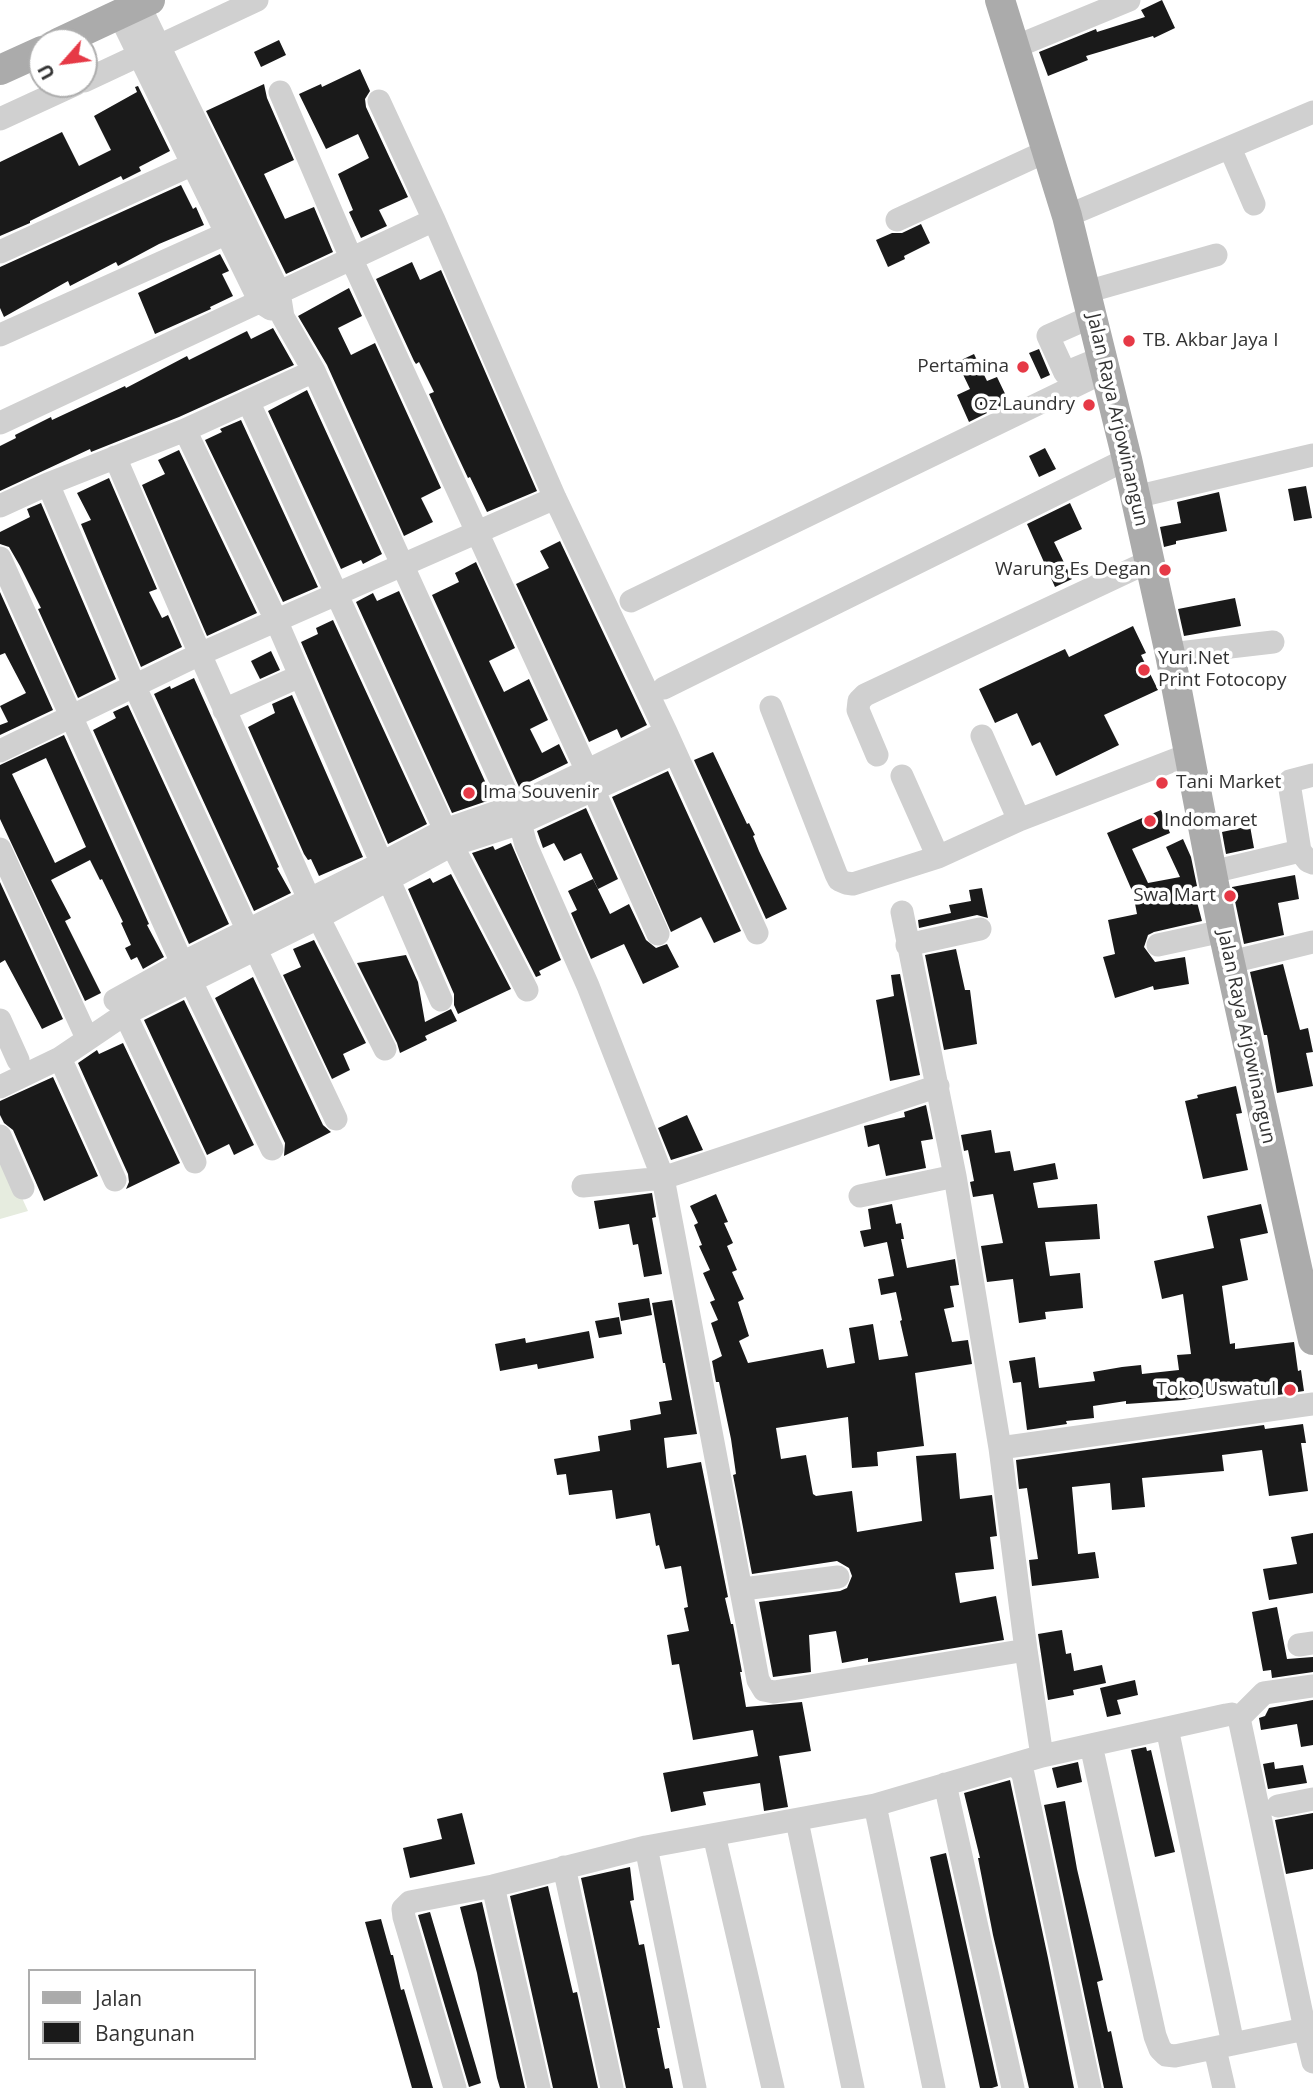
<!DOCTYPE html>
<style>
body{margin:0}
#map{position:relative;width:1313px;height:2088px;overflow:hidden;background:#fff;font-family:"Open Sans",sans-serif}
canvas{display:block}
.legend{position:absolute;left:28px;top:1969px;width:228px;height:91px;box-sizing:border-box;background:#fff;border:2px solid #adadad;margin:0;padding:9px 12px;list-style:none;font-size:21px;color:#333}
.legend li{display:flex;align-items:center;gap:14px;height:35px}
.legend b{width:35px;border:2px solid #adadad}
.north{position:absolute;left:28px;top:28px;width:70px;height:70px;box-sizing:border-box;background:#fff;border:2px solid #adadad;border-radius:50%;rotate:242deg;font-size:19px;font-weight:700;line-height:28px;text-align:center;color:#333}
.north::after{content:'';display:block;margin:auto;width:24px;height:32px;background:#e63946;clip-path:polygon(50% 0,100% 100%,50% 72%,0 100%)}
</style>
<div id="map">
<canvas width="1313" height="2088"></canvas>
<ul class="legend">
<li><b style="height:9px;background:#ababab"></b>Jalan</li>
<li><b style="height:19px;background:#1a1a1a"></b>Bangunan</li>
</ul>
<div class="north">U</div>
</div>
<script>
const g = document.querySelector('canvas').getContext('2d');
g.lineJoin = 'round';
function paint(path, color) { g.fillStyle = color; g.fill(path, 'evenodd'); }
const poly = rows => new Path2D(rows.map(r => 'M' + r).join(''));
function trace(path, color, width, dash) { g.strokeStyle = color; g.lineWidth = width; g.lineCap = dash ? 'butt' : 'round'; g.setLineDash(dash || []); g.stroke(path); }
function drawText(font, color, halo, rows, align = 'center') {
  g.font = font + ' "Open Sans",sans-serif'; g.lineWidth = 7; g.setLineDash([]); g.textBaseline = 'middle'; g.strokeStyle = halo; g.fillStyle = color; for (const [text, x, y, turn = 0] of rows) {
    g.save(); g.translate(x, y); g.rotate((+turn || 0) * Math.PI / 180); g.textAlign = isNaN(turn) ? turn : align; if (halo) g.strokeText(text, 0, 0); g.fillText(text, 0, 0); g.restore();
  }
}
const green = poly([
 [0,1150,28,1211,0,1219]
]);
const building = poly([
 [1162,0,1175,28,1154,38,1153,36,1086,56,1088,60,1048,76,1039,52,1096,29,1097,32,1145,17,1141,10],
 [279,40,286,55,261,67,254,52],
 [360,69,370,91,365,99,366,107,408,197,379,210,387,226,361,238,349,212,353,210,338,174,369,158,358,134,326,149,299,94,321,84,322,87],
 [264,84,267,98,294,160,264,174,285,219,314,207,333,252,286,274,206,111],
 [138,86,170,151,139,167,141,171,123,180,121,176,30,221,30,223,0,236,0,162,62,132,79,166,111,150,94,116,137,92,135,87],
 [181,185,193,209,196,207,204,225,159,244,118,266,116,262,70,286,68,281,4,317,0,308,0,267],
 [921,224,930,243,904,256,905,259,888,267,876,240,892,233,902,233],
 [220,254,229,271,222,274,233,296,210,307,211,309,155,334,138,293],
 [412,262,420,280,441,270,537,491,487,512,470,477,468,478,444,427,429,394,434,392,419,362,416,364,414,361,376,279],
 [349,288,362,316,338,328,351,355,375,343,441,488,421,498,433,522,404,536,327,365,298,316],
 [273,328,294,365,179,417,91,452,90,449,0,491,0,446,16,438,15,435,51,417,52,420,125,386,126,388,187,356,189,360,247,331,251,339],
 [1039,349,1050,375,1041,379,1029,353],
 [974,354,987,381,997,377,1009,402,969,422,957,395,970,389,957,362],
 [307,390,382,554,363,564,361,560,341,569,268,411],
 [241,420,318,587,283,602,205,440,222,432,220,429],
 [1045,448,1056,469,1039,477,1029,456],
 [179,450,257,613,207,636,142,485,165,474,158,460],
 [109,478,157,589,149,592,162,618,168,615,182,647,141,667,81,524,91,520,77,493],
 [1306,486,1312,518,1294,521,1288,489],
 [1219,492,1227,531,1176,541,1176,544,1164,547,1160,527,1181,523,1177,502],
 [41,503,116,679,78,698,38,609,41,608,20,566,9,547,0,544,0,532,30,517,27,509],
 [1070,503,1082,529,1054,542,1072,579,1055,587,1027,524],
 [560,541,647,725,621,738,617,729,589,742,516,584,549,568,540,551],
 [476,562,515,648,489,661,504,692,529,679,548,720,530,729,542,753,559,744,568,763,519,787,432,595,459,582,455,573],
 [399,591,493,799,452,813,356,602,373,593,377,601],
 [0,592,53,710,0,735,0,725,8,722,0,706,26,693,5,653,0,655],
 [1235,598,1241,626,1184,636,1178,609],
 [333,620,427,824,388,844,301,642,318,634,316,628],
 [1133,626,1146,653,1141,655,1158,690,1104,715,1119,745,1056,776,1040,742,1032,746,1017,713,995,723,979,689,1065,649,1069,657],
 [271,651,280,670,260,679,251,661],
 [194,678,279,867,277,868,291,893,254,911,154,694,170,686,171,689],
 [292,695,363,857,319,876,311,859,308,860,304,854,248,727,275,713,272,704],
 [128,705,229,924,189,944,93,730,116,718,113,712],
 [64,735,149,924,147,925,164,957,143,969,137,957,131,960,125,948,131,945,121,923,123,922,102,879,100,880,90,860,51,880,71,918,65,921,101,993,85,1001,0,819,0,765],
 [46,758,86,847,55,863,12,774],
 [713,752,747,824,749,823,755,835,753,836,759,851,787,909,766,919,694,760],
 [668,771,741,931,714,943,701,917,671,932,612,797],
 [586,808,618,879,598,889,581,853,564,861,554,843,543,848,537,831],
 [1161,810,1170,833,1132,849,1148,883,1180,877,1166,847,1183,839,1191,857,1197,886,1193,887,1202,921,1154,932,1148,935,1144,947,1155,962,1185,957,1189,984,1154,990,1153,986,1115,998,1103,957,1115,954,1108,920,1137,914,1133,893,1107,833],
 [1250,826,1254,848,1226,854,1222,832],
 [511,843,561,960,539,971,541,975,536,977,472,853,493,846,495,850],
 [451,874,511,989,458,1014,454,1005,454,994,408,889,430,878,433,883],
 [1295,875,1299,899,1278,903,1284,935,1244,944,1232,887],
 [593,879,610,914,629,904,646,940,656,948,667,944,679,967,643,984,624,944,591,959,571,913,577,910,568,891],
 [0,882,63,1019,42,1029,5,960,0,963],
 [982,888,988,918,977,915,919,928,918,920,951,913,949,905,971,901,969,890],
 [314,940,366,1043,343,1054,350,1070,332,1079,283,975,301,967,293,949],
 [956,949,965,990,970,990,977,1044,944,1050,925,955],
 [406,955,418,982,425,1022,451,1009,457,1021,425,1036,427,1040,400,1053,397,1043,357,963],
 [1283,964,1300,1030,1308,1028,1313,1052,1306,1053,1313,1086,1277,1093,1267,1035,1264,1035,1250,972],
 [900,974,920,1075,890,1081,876,1000,894,996,891,975],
 [253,977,323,1125,331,1132,284,1156,285,1143,215,998],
 [184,1000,254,1145,234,1155,229,1144,207,1155,144,1020],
 [123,1043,180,1163,126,1189,129,1182,128,1174,78,1063,97,1050,99,1054],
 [53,1077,98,1176,44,1201,13,1130,4,1123,0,1115,0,1101],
 [1236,1086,1242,1113,1236,1114,1248,1170,1203,1179,1185,1101,1198,1098,1197,1095],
 [926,1105,933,1139,921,1141,926,1168,886,1176,879,1144,868,1147,864,1126,905,1117,904,1112],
 [687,1115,703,1150,671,1160,658,1128],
 [991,1130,995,1153,1010,1151,1014,1171,1055,1163,1058,1179,1033,1183,1038,1208,1097,1204,1100,1239,1045,1242,1050,1276,1080,1273,1083,1308,1045,1312,1046,1319,1019,1323,1013,1279,987,1282,981,1246,1003,1243,993,1194,973,1197,970,1182,974,1181,968,1150,964,1151,961,1135],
 [652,1193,656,1217,652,1218,662,1274,644,1277,638,1244,633,1245,629,1224,599,1229,594,1201],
 [716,1194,728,1222,724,1223,733,1243,727,1246,737,1270,732,1272,744,1299,738,1302,749,1336,739,1341,748,1363,823,1349,827,1368,855,1363,849,1328,873,1324,879,1360,908,1356,900,1321,902,1320,896,1292,881,1295,878,1279,894,1276,887,1242,864,1247,860,1231,871,1229,868,1209,892,1204,896,1224,901,1223,904,1239,901,1239,907,1268,955,1259,959,1285,950,1286,954,1307,944,1309,952,1342,968,1340,972,1364,915,1373,924,1446,877,1452,878,1466,852,1468,848,1417,776,1428,781,1459,806,1455,813,1494,816,1496,852,1491,857,1532,922,1521,916,1456,956,1453,960,1499,992,1495,997,1536,990,1537,994,1569,955,1573,960,1603,996,1596,1004,1640,868,1662,868,1658,842,1663,836,1631,809,1635,811,1672,773,1677,759,1602,840,1591,847,1588,852,1576,849,1568,837,1561,752,1574,733,1475,736,1474,731,1439,719,1382,716,1382,712,1361,722,1356,711,1323,718,1320,710,1302,715,1300,703,1273,710,1270,699,1246,702,1245,694,1225,698,1223,690,1206],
 [1261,1204,1268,1233,1240,1239,1248,1280,1222,1286,1230,1344,1235,1343,1235,1349,1294,1342,1298,1371,1301,1370,1304,1391,1265,1397,1264,1386,1202,1392,1203,1397,1183,1400,1126,1404,1126,1401,1093,1406,1094,1418,1066,1421,1067,1424,1027,1430,1021,1382,1013,1383,1009,1361,1035,1357,1039,1388,1095,1381,1093,1372,1122,1367,1141,1365,1142,1374,1179,1370,1177,1355,1191,1354,1183,1294,1162,1299,1154,1261,1214,1248,1207,1216],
 [649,1298,652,1315,621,1321,618,1303],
 [672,1300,697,1434,664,1438,667,1468,701,1462,728,1597,725,1598,731,1624,733,1624,742,1672,740,1672,746,1707,802,1702,811,1751,779,1756,788,1807,764,1811,760,1783,703,1792,706,1805,671,1812,663,1773,758,1756,753,1730,693,1740,679,1664,672,1665,667,1635,689,1631,684,1608,688,1607,681,1566,665,1569,659,1545,656,1546,650,1513,616,1519,612,1490,569,1495,566,1474,557,1475,554,1459,600,1451,598,1436,631,1430,630,1420,661,1414,659,1402,672,1400,665,1363,663,1363,652,1303],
 [619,1317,622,1334,599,1338,595,1321],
 [589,1331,594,1358,538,1369,537,1364,500,1371,495,1344,525,1338,526,1343],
 [1303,1424,1306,1443,1301,1443,1308,1491,1269,1496,1262,1450,1222,1455,1224,1471,1142,1478,1145,1507,1112,1510,1110,1483,1072,1487,1078,1554,1095,1552,1099,1578,1032,1586,1029,1560,1038,1559,1027,1488,1019,1489,1016,1460,1264,1425,1265,1429],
 [1313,1533,1313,1593,1269,1600,1263,1569,1297,1564,1291,1537],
 [1277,1607,1287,1659,1313,1657,1313,1672,1272,1678,1271,1670,1263,1671,1252,1612],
 [1062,1630,1066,1654,1071,1653,1074,1671,1102,1665,1106,1683,1073,1690,1074,1695,1048,1700,1038,1634],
 [1135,1680,1138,1695,1117,1700,1121,1714,1107,1717,1100,1688],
 [1313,1700,1313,1745,1301,1747,1297,1724,1261,1730,1259,1718,1265,1716,1269,1708],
 [1146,1747,1147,1751,1151,1750,1175,1852,1155,1857,1131,1750],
 [1078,1762,1082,1782,1057,1788,1052,1768],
 [1274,1762,1275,1769,1303,1765,1307,1783,1268,1789,1263,1764],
 [1010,1780,1048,1958,1074,2088,1029,2088,993,1935,978,1858,980,1858,964,1793],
 [1065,1801,1077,1869,1103,1980,1097,1982,1108,2032,1111,2031,1123,2088,1104,2088,1044,1805],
 [462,1813,475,1864,410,1878,403,1848,442,1839,437,1819],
 [1313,1813,1313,1869,1286,1874,1275,1820],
 [946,1853,998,2086,992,2088,980,2088,930,1857],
 [630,1867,634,1900,630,1901,639,1945,644,1944,660,2028,657,2028,665,2069,669,2068,673,2088,626,2088,581,1878],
 [548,1886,573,1993,577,1992,598,2088,553,2088,510,1896],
 [482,1902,525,2088,500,2088,497,2078,477,1973,460,1907],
 [430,1912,481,2083,469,2087,418,1915],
 [381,1919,391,1955,393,1955,401,1990,404,1989,433,2088,412,2088,365,1922]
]);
const minor = poly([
 [139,5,279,292,283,317,314,371,520,823,526,845,588,986,663,1178,583,1186],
 [119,14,260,302,271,309],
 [1015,47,1129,0],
 [84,81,257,0],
 [280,92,351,258,586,769],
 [379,101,434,220,555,498,666,732,757,933],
 [0,119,76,84],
 [1230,148,1254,204],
 [1067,216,1313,112],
 [897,220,1047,151],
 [0,252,193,164],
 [1086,292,1216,255],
 [1093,316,1048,336,1065,373,1094,361],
 [0,335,225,234],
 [248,401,445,830],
 [0,423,434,220],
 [185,430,276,620,441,1000],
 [115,457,200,654,309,899,385,1049],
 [48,484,134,685,248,931],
 [1135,497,1313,455],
 [0,506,48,484,185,430,314,371],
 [0,558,182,963,272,1149],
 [631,601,1106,371],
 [1170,654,1273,642],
 [664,688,1127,459],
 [771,707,836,874,839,880,846,883,853,884,938,857,1019,820,1190,754],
 [224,710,300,676],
 [982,736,1019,820],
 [0,751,200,654,555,498],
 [877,755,858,710,859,701,865,695,1150,561],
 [1313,775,1290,781,1289,783,1300,851,1308,861,1313,863],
 [902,776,938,857],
 [593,789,658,934],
 [452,845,527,990],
 [0,849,87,1038],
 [1212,872,1300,851],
 [902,912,955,1176,1000,1448,1026,1650,1042,1756],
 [907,945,980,929],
 [1158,945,1223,931],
 [256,950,336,1119],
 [1231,962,1313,942],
 [115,1000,182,963,382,863,445,830,512,807,666,732],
 [125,1014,195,1162],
 [0,1020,18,1060],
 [60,1058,115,1180],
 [938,1086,663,1178,758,1680,764,1690,774,1692,1026,1650],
 [0,1087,60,1058,125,1014,318,918,452,845,520,823,674,753],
 [0,1136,23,1188],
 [860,1196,955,1176],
 [1000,1448,1313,1404],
 [743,1589,838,1577],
 [1299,1645,1313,1643],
 [1239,1718,1264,1693,1313,1686],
 [1167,1728,1233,2044],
 [1016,1765,1023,1774,1090,2088],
 [945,1784,1013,2088],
 [875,1805,934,2088],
 [1278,1806,1313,1799],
 [797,1821,853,2088],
 [714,1835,773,2088],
 [646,1847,695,2088],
 [564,1867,612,2088],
 [493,1886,539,2088],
 [1305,2029,1313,2062],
 [1215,2049,1224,2088],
 [455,2088,404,1917,403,1909,410,1902,493,1886,646,1847,875,1805,1042,1756,1091,1745,1155,2036,1160,2049,1166,2055,1175,2056,1305,2029,1239,1718,1232,1714,1226,1715,1091,1745]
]);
const major = poly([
 [1000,0,1067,216,1127,459,1170,654,1223,931,1313,1340],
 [60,42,150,0],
 [0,70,42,51]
]);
const markers = [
 [1129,341,7,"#e63946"],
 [1023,367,7,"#e63946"],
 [1089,405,7,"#e63946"],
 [1165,570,7,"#e63946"],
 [1144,670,7,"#e63946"],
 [1162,783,7,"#e63946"],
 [469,793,7,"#e63946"],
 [1150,821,7,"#e63946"],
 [1230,896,7,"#e63946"],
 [1290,1390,7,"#e63946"]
];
const poiNames = [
 ["TB. Akbar Jaya I",1143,341],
 ["Pertamina",1009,367,"right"],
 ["Oz Laundry",1075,405,"right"],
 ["Warung Es Degan",1151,570,"right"],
 ["Yuri.Net",1158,659],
 ["Print Fotocopy",1158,681],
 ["Tani Market",1176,783],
 ["Ima Souvenir",483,793],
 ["Indomaret",1164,821],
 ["Swa Mart",1216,896,"right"],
 ["Toko Uswatul",1276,1390,"right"]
];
const streetNames = [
 ["Jalan Raya Arjowinangun",1117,420,77],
 ["Jalan Raya Arjowinangun",1246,1037,78]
];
paint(green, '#e6ecdf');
paint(building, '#1a1a1a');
trace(minor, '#d0d0d0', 23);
trace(major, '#ababab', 30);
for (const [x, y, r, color] of markers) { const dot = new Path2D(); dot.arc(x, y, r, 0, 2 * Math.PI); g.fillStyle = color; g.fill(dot); trace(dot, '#fff', 2.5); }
drawText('19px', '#333', '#fff', poiNames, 'left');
drawText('19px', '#333', '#fff', streetNames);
</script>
